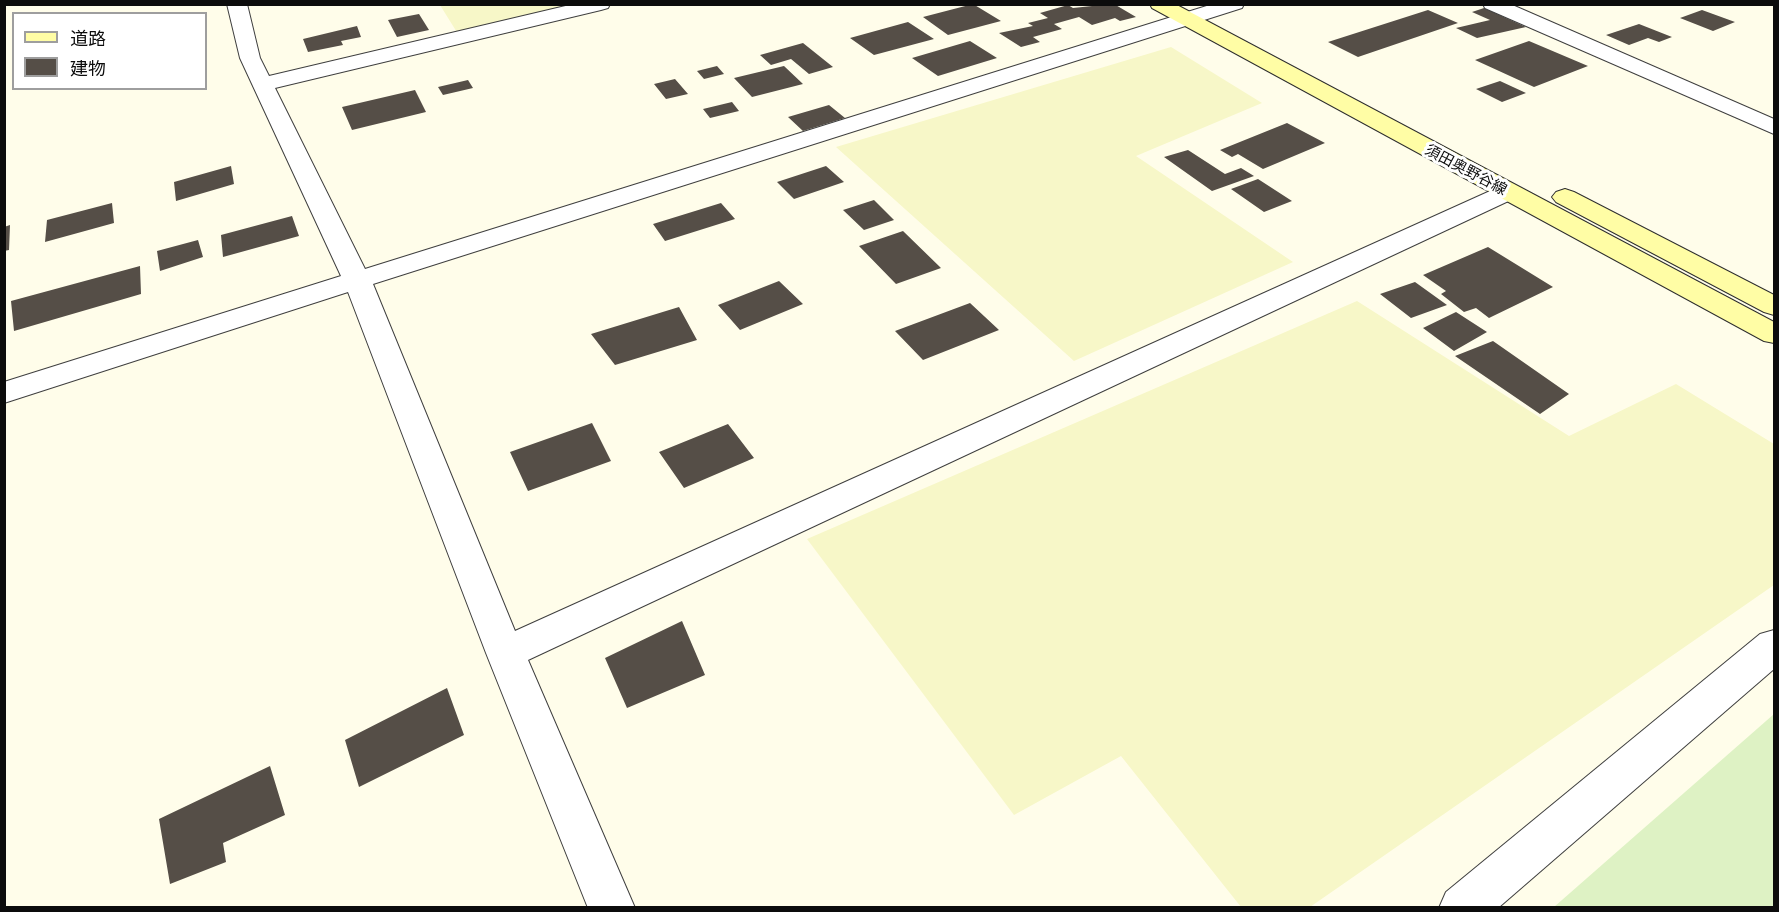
<!DOCTYPE html>
<meta charset="utf-8">
<style>
body{margin:0}
#map{position:relative;width:1779px;height:912px;overflow:hidden;background:#fffdea;font-family:"Crimson Pro","Noto Sans JP",serif}
canvas{display:block}
.frame{position:absolute;inset:0;border:6px solid #0c0c0c;pointer-events:none}
.legend{position:absolute;left:12px;top:12px;width:195px;height:78px;box-sizing:border-box;background:#fff;border:2px solid #9e9e9e;margin:0;padding:8px 10px;list-style:none;font-size:18px;color:#0c0c0c}
.legend li{display:flex;align-items:center;gap:12px;height:30px}
.legend b{width:30px;border:2px solid #9e9e9e}
</style>
<div id="map">
<canvas width="1779" height="912"></canvas>
<div class="frame"></div>
<ul class="legend">
<li><b style="height:8px;background:#fffda5"></b>道路</li>
<li><b style="height:16px;background:#554e47"></b>建物</li>
</ul>
</div>
<script>
const g = document.querySelector('canvas').getContext('2d');
g.lineJoin = 'round';
function paint(path, color) { g.fillStyle = color; g.fill(path, 'evenodd'); }
const poly = rows => new Path2D(rows.map(r => 'M' + r).join(''));
function trace(path, color, width, dash) { g.strokeStyle = color; g.lineWidth = width; g.lineCap = dash ? 'butt' : 'round'; g.setLineDash(dash || []); g.stroke(path); }
function drawText(font, color, halo, rows, align = 'center') {
  g.font = font + ' "Crimson Pro","Noto Sans JP",serif'; g.lineWidth = 6; g.setLineDash([]); g.textBaseline = 'middle'; g.strokeStyle = halo; g.fillStyle = color; for (const [text, x, y, turn = 0] of rows) {
    g.save(); g.translate(x, y); g.rotate((+turn || 0) * Math.PI / 180); g.textAlign = isNaN(turn) ? turn : align; if (halo) g.strokeText(text, 0, 0); g.fillText(text, 0, 0); g.restore();
  }
}
const farmland = poly([
 [440,5,577,5,458,34],
 [1171,47,1262,103,1136,156,1293,262,1074,361,836,147],
 [1357,301,1569,436,1676,384,1774,444,1774,585,1310,907,1241,907,1121,756,1014,815,807,539]
]);
const pitch = poly([
 [1774,714,1774,907,1554,907]
]);
const building = poly([
 [973,4,1001,21,948,35,923,17],
 [1088,4,1114,4,1136,17,1120,21,1115,18,1092,25,1079,17,1054,24,1062,29,1033,37,1040,42,1021,47,999,33,1033,26,1028,23,1048,18,1040,13,1068,5,1073,8,1092,6],
 [1484,8,1526,27,1477,38,1456,28,1490,20,1472,12],
 [1428,10,1458,23,1358,57,1328,42],
 [1702,10,1735,22,1713,31,1680,18],
 [419,14,429,30,397,37,388,20],
 [908,22,934,39,874,55,850,38],
 [1639,24,1672,37,1659,42,1648,38,1629,45,1606,35],
 [357,26,361,37,341,41,343,45,308,52,303,39],
 [970,41,997,58,938,76,912,58],
 [1529,41,1588,66,1534,87,1475,60],
 [803,43,833,67,809,74,791,59,771,65,760,55],
 [717,66,724,74,704,79,697,71],
 [784,66,803,84,752,97,734,78],
 [675,79,688,94,666,99,654,84],
 [468,80,473,88,443,95,438,87],
 [1500,81,1526,93,1502,102,1476,89],
 [415,90,426,112,352,130,342,107],
 [732,102,739,111,710,118,703,109],
 [829,105,845,118,803,131,788,117],
 [1287,123,1325,143,1263,169,1238,154,1232,157,1220,150],
 [1188,150,1225,174,1241,168,1254,176,1212,191,1164,157],
 [231,166,234,184,176,201,174,182],
 [826,166,844,182,794,199,777,182],
 [1258,179,1292,201,1264,212,1231,189],
 [874,200,894,220,864,230,843,210],
 [112,203,114,223,45,242,47,220],
 [721,203,735,219,665,241,653,224],
 [292,216,299,236,223,257,221,235],
 [10,225,9,250,4,251,4,227],
 [903,231,941,268,896,284,859,246],
 [198,240,203,257,160,271,157,251],
 [1488,247,1553,287,1489,318,1476,308,1464,312,1441,294,1446,291,1423,275],
 [140,266,141,294,14,331,11,301],
 [779,281,803,304,740,330,718,305],
 [1415,282,1447,305,1411,318,1380,294],
 [970,303,999,330,923,360,895,331],
 [679,307,697,340,615,365,591,334],
 [1456,312,1487,332,1454,351,1423,328],
 [1493,341,1569,394,1540,414,1455,356],
 [592,423,611,461,528,491,510,452],
 [728,424,754,458,684,488,659,452],
 [682,621,705,675,627,708,605,658],
 [447,688,464,735,359,787,345,740],
 [270,766,285,815,223,843,226,862,170,884,159,819]
]);
const minor = poly([
 [227,4,247,4,260,58,269,76,574,4,610,4,608,8,601,10,275,88,365,269,1213,4,1244,4,1242,8,373,284,515,631,1499,187,1508,184,1517,187,1521,192,1517,197,528,660,635,908,588,908,486,653,348,292,4,403,4,382,341,276,240,58,227,4],
 [1483,4,1510,4,1774,119,1774,134,1485,8,1483,4]
]);
const tertiary = poly([
 [1774,630,1774,669,1498,908,1439,908,1446,892,1760,634,1774,630]
]);
const secondary = poly([
 [1150,4,1175,4,1774,322,1774,343,1764,341,1152,8,1150,4],
 [1565,189,1574,192,1774,295,1774,315,1764,312,1556,202,1552,197,1556,192,1565,189]
]);
const farStreetnames = [
 ["須田奥野谷線",1466,170,28]
];
paint(farmland, '#f7f7c8');
paint(pitch, '#def2c4');
paint(building, '#554e47');
trace(minor, '#3f3f3f', 2);
trace(tertiary, '#3f3f3f', 2);
trace(secondary, '#2e2e2e', 2);
paint(minor, '#fff');
paint(tertiary, '#fff');
paint(secondary, '#fffda5');
drawText('15px', '#0c0c0c', '#fff', farStreetnames);
</script>
